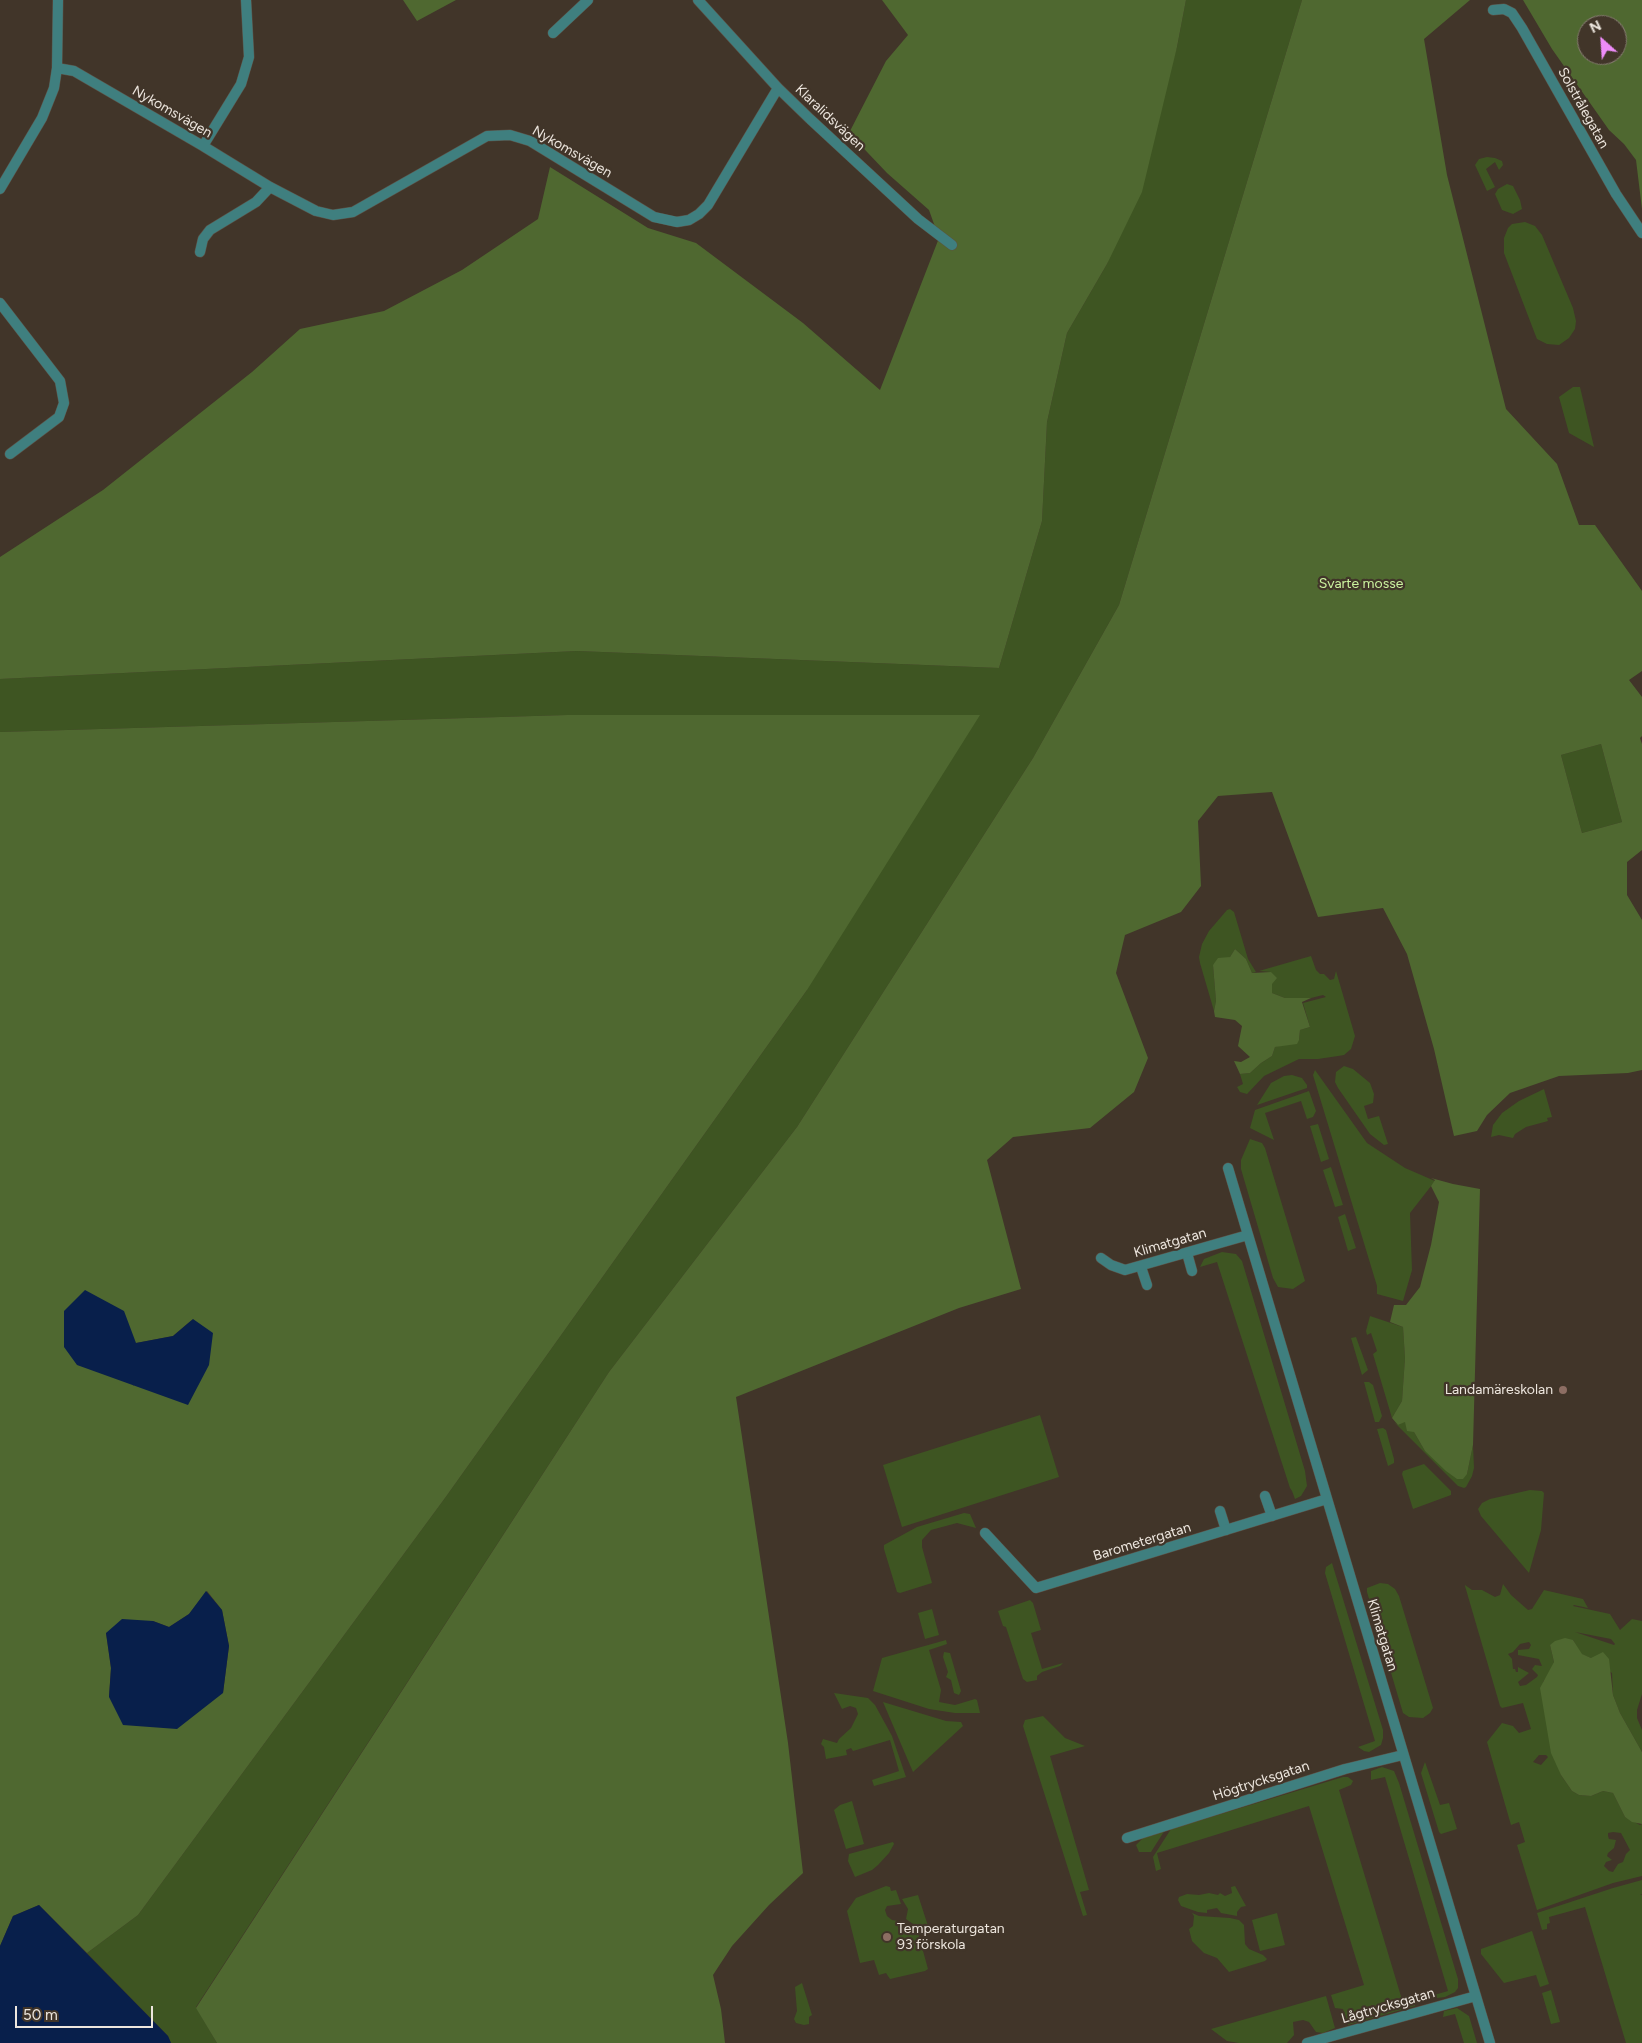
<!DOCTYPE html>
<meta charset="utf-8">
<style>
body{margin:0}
#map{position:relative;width:1642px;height:2043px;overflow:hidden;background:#413529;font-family:Figtree,sans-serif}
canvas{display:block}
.north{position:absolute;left:1577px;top:15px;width:50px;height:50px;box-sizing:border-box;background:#413529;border:1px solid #867c71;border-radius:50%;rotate:334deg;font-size:14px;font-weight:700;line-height:20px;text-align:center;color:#ede6de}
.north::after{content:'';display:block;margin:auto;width:18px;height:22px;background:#ee8cf9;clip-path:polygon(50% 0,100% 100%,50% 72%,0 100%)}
.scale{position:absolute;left:15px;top:2006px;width:138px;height:22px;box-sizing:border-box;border:2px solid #ede6de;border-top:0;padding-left:6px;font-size:15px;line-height:18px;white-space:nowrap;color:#ede6de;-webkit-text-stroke:4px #413529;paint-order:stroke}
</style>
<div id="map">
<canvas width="1642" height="2043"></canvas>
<div class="north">N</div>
<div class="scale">50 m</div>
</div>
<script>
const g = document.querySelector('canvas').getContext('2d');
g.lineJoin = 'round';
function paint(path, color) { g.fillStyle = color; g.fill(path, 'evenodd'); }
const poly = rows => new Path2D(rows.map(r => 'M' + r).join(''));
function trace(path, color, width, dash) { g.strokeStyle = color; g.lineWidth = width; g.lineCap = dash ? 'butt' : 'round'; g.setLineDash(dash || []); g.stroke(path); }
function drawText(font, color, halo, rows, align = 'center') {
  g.font = font + ' Figtree,sans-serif'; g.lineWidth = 4.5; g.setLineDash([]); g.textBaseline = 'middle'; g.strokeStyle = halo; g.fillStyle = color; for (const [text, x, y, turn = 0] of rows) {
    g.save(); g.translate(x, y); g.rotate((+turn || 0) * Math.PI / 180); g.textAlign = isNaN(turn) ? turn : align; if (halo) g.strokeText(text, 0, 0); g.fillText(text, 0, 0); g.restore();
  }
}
const green = poly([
 [1186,0,1302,0,1119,605,1033,758,797,1127,609,1372,196,2007,217,2043,171,2043,168,2036,87,1953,138,1915,445,1498,807,990,567,715,0,732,0,679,577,651,999,668,1042,521,1047,422,1067,333,1107,264,1177,47],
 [1487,157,1495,158,1502,161,1503,165,1499,170,1495,162,1486,169,1495,187,1487,191,1475,165,1479,159],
 [1507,184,1513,186,1520,200,1522,209,1513,214,1502,210,1495,194,1498,189],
 [1525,222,1535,226,1542,235,1573,308,1576,321,1575,329,1569,338,1559,345,1547,344,1537,339,1535,334,1504,253,1504,238,1508,228,1512,224],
 [1573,387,1580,387,1594,447,1569,433,1559,397],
 [1601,744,1622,822,1582,833,1561,755],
 [1230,909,1234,912,1248,959,1256,972,1252,973,1246,959,1235,949,1230,957,1213,965,1216,1001,1214,1011,1200,963,1199,957,1202,944,1209,931,1227,910],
 [1311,956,1316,970,1320,974,1324,974,1330,980,1334,979,1336,971,1355,1036,1351,1049,1344,1055,1338,1056,1318,1059,1299,1059,1264,1076,1247,1094,1240,1092,1237,1087,1243,1084,1240,1074,1250,1073,1261,1063,1272,1056,1275,1047,1299,1040,1300,1030,1310,1027,1303,1003,1326,997,1323,995,1311,998,1285,998,1272,993,1271,972,1259,971],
 [1344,1066,1353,1069,1370,1083,1374,1094,1373,1103,1364,1106,1368,1119,1379,1116,1388,1144,1384,1145,1370,1134,1338,1088,1335,1082,1336,1072],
 [1315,1070,1367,1143,1405,1168,1435,1181,1410,1213,1412,1270,1403,1301,1377,1294,1377,1286,1313,1075],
 [1292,1075,1302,1078,1307,1085,1307,1088,1257,1105,1271,1083,1284,1076],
 [1544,1089,1552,1117,1547,1118,1548,1121,1526,1127,1515,1134,1513,1138,1499,1135,1491,1137,1493,1125,1502,1113,1519,1101],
 [1309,1091,1316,1111,1313,1117,1307,1119,1301,1101,1265,1113,1274,1140,1250,1128,1255,1110],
 [1318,1124,1329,1159,1321,1162,1310,1126],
 [1250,1139,1262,1143,1265,1148,1305,1281,1293,1289,1278,1287,1273,1278,1241,1169,1241,1160],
 [1331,1167,1343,1205,1335,1207,1323,1170],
 [1345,1214,1356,1248,1348,1251,1338,1217],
 [1222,1252,1236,1254,1242,1261,1305,1471,1307,1486,1301,1496,1295,1499,1292,1491,1290,1488,1217,1262,1200,1267,1204,1259],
 [1370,1316,1403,1327,1405,1358,1402,1401,1392,1418,1373,1354,1377,1351,1371,1333,1367,1335,1366,1331],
 [1356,1337,1368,1370,1362,1375,1351,1338],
 [1364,1382,1369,1382,1373,1385,1382,1416,1379,1422,1375,1422],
 [1040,1415,1059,1477,902,1527,883,1465],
 [1405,1421,1414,1432,1425,1451,1467,1474,1473,1445,1474,1468,1472,1476,1466,1487,1464,1488,1458,1486,1394,1422,1398,1425],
 [1383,1428,1386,1430,1394,1459,1394,1463,1388,1466,1377,1429],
 [1424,1464,1451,1491,1451,1495,1413,1509,1402,1474,1403,1471],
 [1530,1490,1542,1491,1544,1493,1541,1530,1529,1573,1481,1516,1478,1509,1482,1503,1490,1499],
 [964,1513,970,1514,976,1528,957,1523,931,1530,922,1540,922,1547,932,1583,900,1593,897,1592,884,1549,884,1545,917,1527],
 [1332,1563,1383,1730,1383,1738,1381,1745,1369,1752,1364,1751,1358,1747,1375,1741,1325,1573,1326,1567],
 [1380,1583,1388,1584,1395,1589,1399,1596,1433,1708,1430,1713,1423,1718,1409,1717,1403,1713,1367,1592,1367,1588],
 [1503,1584,1511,1595,1528,1610,1532,1609,1544,1590,1583,1599,1588,1608,1574,1605,1573,1606,1610,1614,1620,1630,1632,1619,1642,1621,1642,1694,1637,1710,1637,1718,1642,1730,1642,1752,1620,1713,1613,1695,1612,1673,1591,1658,1581,1654,1573,1640,1550,1645,1554,1662,1550,1673,1543,1682,1561,1775,1572,1791,1579,1795,1591,1796,1603,1791,1613,1793,1625,1817,1640,1825,1642,1824,1642,1876,1613,1883,1537,1910,1517,1845,1525,1842,1519,1822,1511,1825,1487,1742,1502,1723,1513,1726,1519,1733,1531,1729,1523,1703,1502,1708,1500,1706,1465,1586,1465,1585,1472,1590,1482,1590,1495,1597,1500,1595],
 [1575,1632,1611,1639,1615,1644,1614,1645],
 [1529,1642,1531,1645,1529,1649,1518,1650,1518,1655,1539,1659,1542,1666,1535,1665,1532,1669,1538,1675,1537,1677,1526,1685,1520,1686,1518,1682,1529,1673,1518,1667,1518,1672,1516,1672,1515,1669,1513,1669,1512,1659,1508,1654,1513,1652,1520,1644],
 [1539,1755,1546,1755,1548,1757,1541,1765,1533,1762],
 [1613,1832,1621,1833,1630,1850,1626,1854,1623,1862,1618,1864,1613,1872,1609,1871,1604,1866,1606,1862,1612,1860,1607,1856,1608,1853,1614,1848,1616,1840,1609,1839,1608,1836,1608,1833],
 [1030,1600,1033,1603,1041,1630,1031,1633,1042,1669,1063,1663,1060,1666,1042,1672,1037,1676,1037,1680,1027,1682,1023,1679,1006,1627,1003,1626,998,1611],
 [932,1609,939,1635,925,1639,918,1613],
 [946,1640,947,1644,929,1650,941,1690,939,1702,955,1705,975,1699,977,1700,980,1713,955,1713,929,1709,873,1691,882,1658],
 [944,1652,950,1653,961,1691,959,1695,954,1693,951,1680,946,1677,948,1672,943,1657],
 [834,1693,868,1698,875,1705,892,1736,906,1777,874,1786,872,1780,899,1771,890,1740,853,1751,851,1748,846,1750,847,1755,826,1759,824,1747,821,1744,823,1739,837,1743,839,1739,851,1728,858,1714,856,1708,850,1706,842,1709],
 [883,1702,946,1721,961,1722,963,1726,913,1772],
 [1043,1716,1065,1738,1085,1746,1050,1756,1089,1890,1080,1892,1087,1915,1083,1916,1023,1726,1025,1720],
 [1425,1762,1440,1805,1449,1803,1457,1829,1441,1834,1439,1832,1421,1773],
 [1382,1767,1394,1771,1399,1783,1458,1979,1458,1988,1455,1992,1445,1997,1437,1998,1434,1995,1448,1991,1385,1777,1371,1780,1371,1771],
 [1343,1777,1348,1777,1353,1781,1351,1785,1339,1790,1403,2003,1414,2000,1415,2003,1415,2006,1348,2025,1343,2009,1335,2008,1331,1995,1364,1985,1309,1806,1157,1853,1161,1869,1156,1871,1153,1857,1171,1829],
 [852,1801,864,1844,846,1849,834,1810,840,1805],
 [1165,1830,1151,1852,1139,1852,1136,1845,1145,1836],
 [893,1842,894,1844,889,1853,878,1865,872,1870,855,1877,848,1861,849,1854],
 [1642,1880,1642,1894,1640,1895,1642,1895,1642,2043,1626,2043,1585,1907,1549,1917,1550,1923,1547,1924,1547,1929,1542,1930,1537,1913,1613,1888],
 [886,1886,890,1887,891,1891,896,1890,901,1904,887,1906,885,1910,887,1916,892,1920,904,1922,917,1929,928,1969,925,1971,890,1979,886,1973,879,1975,874,1960,860,1963,847,1911,856,1898],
 [1235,1886,1246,1906,1241,1907,1237,1912,1237,1916,1221,1913,1217,1908,1207,1910,1207,1913,1198,1912,1181,1906,1178,1900,1179,1897,1187,1894,1199,1895,1209,1893,1218,1895,1220,1893,1225,1896,1232,1893,1231,1887],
 [918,1895,928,1926,920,1929,906,1919,908,1909,902,1899],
 [1192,1913,1199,1916,1230,1918,1239,1920,1244,1925,1245,1944,1249,1949,1263,1955,1267,1959,1265,1961,1229,1972,1217,1958,1204,1953,1192,1941,1189,1929,1193,1926,1194,1916],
 [1277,1913,1285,1945,1260,1951,1252,1920],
 [1532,1931,1549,1984,1540,1987,1536,1975,1504,1983,1481,1954,1481,1949],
 [802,1983,812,2015,809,2017,809,2024,804,2025,796,2023,794,2019,797,2011,795,1987],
 [1551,1990,1560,2022,1551,2024,1542,1993],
 [1326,1996,1335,2028,1323,2033,1316,2032,1309,2022,1303,2020,1293,2022,1294,2035,1287,2043,1239,2043,1227,2041,1211,2029],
 [1457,2008,1469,2016,1477,2043,1464,2043,1455,2014,1443,2017,1444,2011]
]);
const forest = poly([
 [403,0,456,0,417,21],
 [882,0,1186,0,1177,47,1142,192,1107,264,1067,333,1047,422,1042,521,999,668,577,651,0,679,0,557,103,490,252,372,300,329,384,311,462,270,538,219,550,167,648,228,696,243,803,323,880,390,939,238,929,210,887,173,849,133,886,61,908,35],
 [1302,0,1470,0,1424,39,1447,175,1506,409,1557,464,1579,525,1595,525,1642,591,1642,671,1629,680,1642,697,1642,736,1640,738,1642,744,1642,850,1627,862,1627,895,1642,920,1642,1070,1628,1073,1559,1076,1510,1093,1487,1115,1477,1131,1454,1136,1434,1049,1407,954,1383,908,1318,917,1272,792,1218,796,1198,821,1201,886,1181,912,1125,935,1116,973,1148,1058,1134,1092,1090,1128,1013,1137,987,1160,1021,1289,959,1308,736,1397,788,1743,803,1873,769,1905,732,1946,713,1975,721,2009,725,2043,217,2043,196,2008,609,1372,797,1127,1033,758,1119,605],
 [1601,744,1622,822,1582,833,1561,755],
 [1523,0,1642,0,1642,209,1636,160,1624,144,1609,130,1552,49],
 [1587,25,1617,25,1617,55,1587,55],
 [567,715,980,715,807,990,445,1498,138,1915,87,1953,39,1905,13,1916,0,1946,0,732],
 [193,1319,133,1386,136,1343,173,1336],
 [207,1591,222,1610,229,1646,223,1693,109,1697,111,1668,106,1633,153,1621,169,1627,189,1614],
 [1235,949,1246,959,1252,973,1271,972,1277,978,1272,984,1272,993,1285,998,1311,998,1302,1002,1310,1027,1300,1030,1299,1040,1297,1044,1275,1047,1272,1056,1261,1063,1250,1073,1240,1074,1234,1061,1241,1062,1250,1057,1238,1046,1242,1026,1235,1020,1215,1017,1214,1011,1216,1001,1213,965,1218,958,1230,957],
 [1431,1178,1453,1184,1480,1189,1473,1445,1467,1474,1463,1479,1457,1479,1446,1471,1425,1451,1414,1432,1407,1431,1405,1422,1398,1425,1392,1418,1402,1401,1405,1358,1403,1327,1390,1322,1394,1305,1406,1305,1420,1287,1431,1245,1439,1202,1431,1186,1435,1180],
 [1565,1638,1573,1640,1582,1654,1591,1658,1603,1652,1609,1659,1613,1695,1620,1713,1642,1752,1642,1824,1632,1822,1625,1817,1613,1793,1603,1791,1591,1796,1579,1795,1572,1791,1561,1775,1551,1753,1540,1688,1554,1662,1550,1645,1555,1641]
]);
const water = poly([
 [85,1290,124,1311,136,1343,173,1336,193,1319,213,1333,209,1365,188,1405,77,1365,64,1347,64,1311],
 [206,1591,222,1610,229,1646,223,1693,177,1729,123,1725,109,1697,111,1668,106,1633,122,1619,153,1621,169,1627,189,1614],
 [39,1905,168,2036,171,2043,0,2043,0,1946,13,1916]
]);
const service = poly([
 [553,33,588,0],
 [1187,1253,1192,1271],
 [1141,1267,1147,1285],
 [1265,1496,1272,1516],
 [1220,1511,1226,1530]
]);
const minor = poly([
 [698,0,778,88,810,119,918,219,952,245],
 [1493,10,1504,9,1512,13,1522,28,1616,194,1642,233],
 [57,68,74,71,203,146,270,187,316,211,333,215,353,212,487,136,510,135,530,141,654,217,677,222,689,220,699,214,708,205,778,88],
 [203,146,241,84,249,57,246,0],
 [0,189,42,118,54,88,57,68,58,0],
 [200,252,203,239,210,230,256,202,270,187],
 [0,303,60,381,64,403,59,417,10,454],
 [1228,1168,1490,2043],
 [1101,1258,1111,1265,1125,1270,1248,1235],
 [985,1533,1036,1588,1327,1499],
 [1127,1838,1345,1769,1403,1755],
 [1307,2043,1476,1996]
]);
const markers = [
 [1563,1390,5,"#8d6e63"],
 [887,1937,5,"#8d6e63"]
];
const streetNames = [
 ["Solstrålegatan",1583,108,61],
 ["Nykomsvägen",172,112,30],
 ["Klaralidsvägen",830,118,43],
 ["Nykomsvägen",572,152,30],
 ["Klimatgatan",1170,1243,-16],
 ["Barometergatan",1142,1542,-17],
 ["Klimatgatan",1382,1635,73],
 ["Högtrycksgatan",1261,1781,-18],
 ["Lågtrycksgatan",1388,2006,-16]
];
const parkNames = [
 ["Svarte mosse",1361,584]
];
const poiNames = [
 ["Landamäreskolan",1553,1390],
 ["Temperaturgatan",897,1929,"left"],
 ["93 förskola",897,1945,"left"]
];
paint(green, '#3e5522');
paint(forest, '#4f6830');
paint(water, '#081f4b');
trace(service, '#5d5146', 11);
trace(minor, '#5d5146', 11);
trace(service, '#3f7f7f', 10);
trace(minor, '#3f7f7f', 10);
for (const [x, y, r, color] of markers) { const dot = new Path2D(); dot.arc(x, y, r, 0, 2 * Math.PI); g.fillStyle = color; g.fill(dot); trace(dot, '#413529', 2); }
drawText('14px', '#ede6de', '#413529', streetNames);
drawText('14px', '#cbf39f', '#413529', parkNames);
drawText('14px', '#ede6de', '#413529', poiNames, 'right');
</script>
